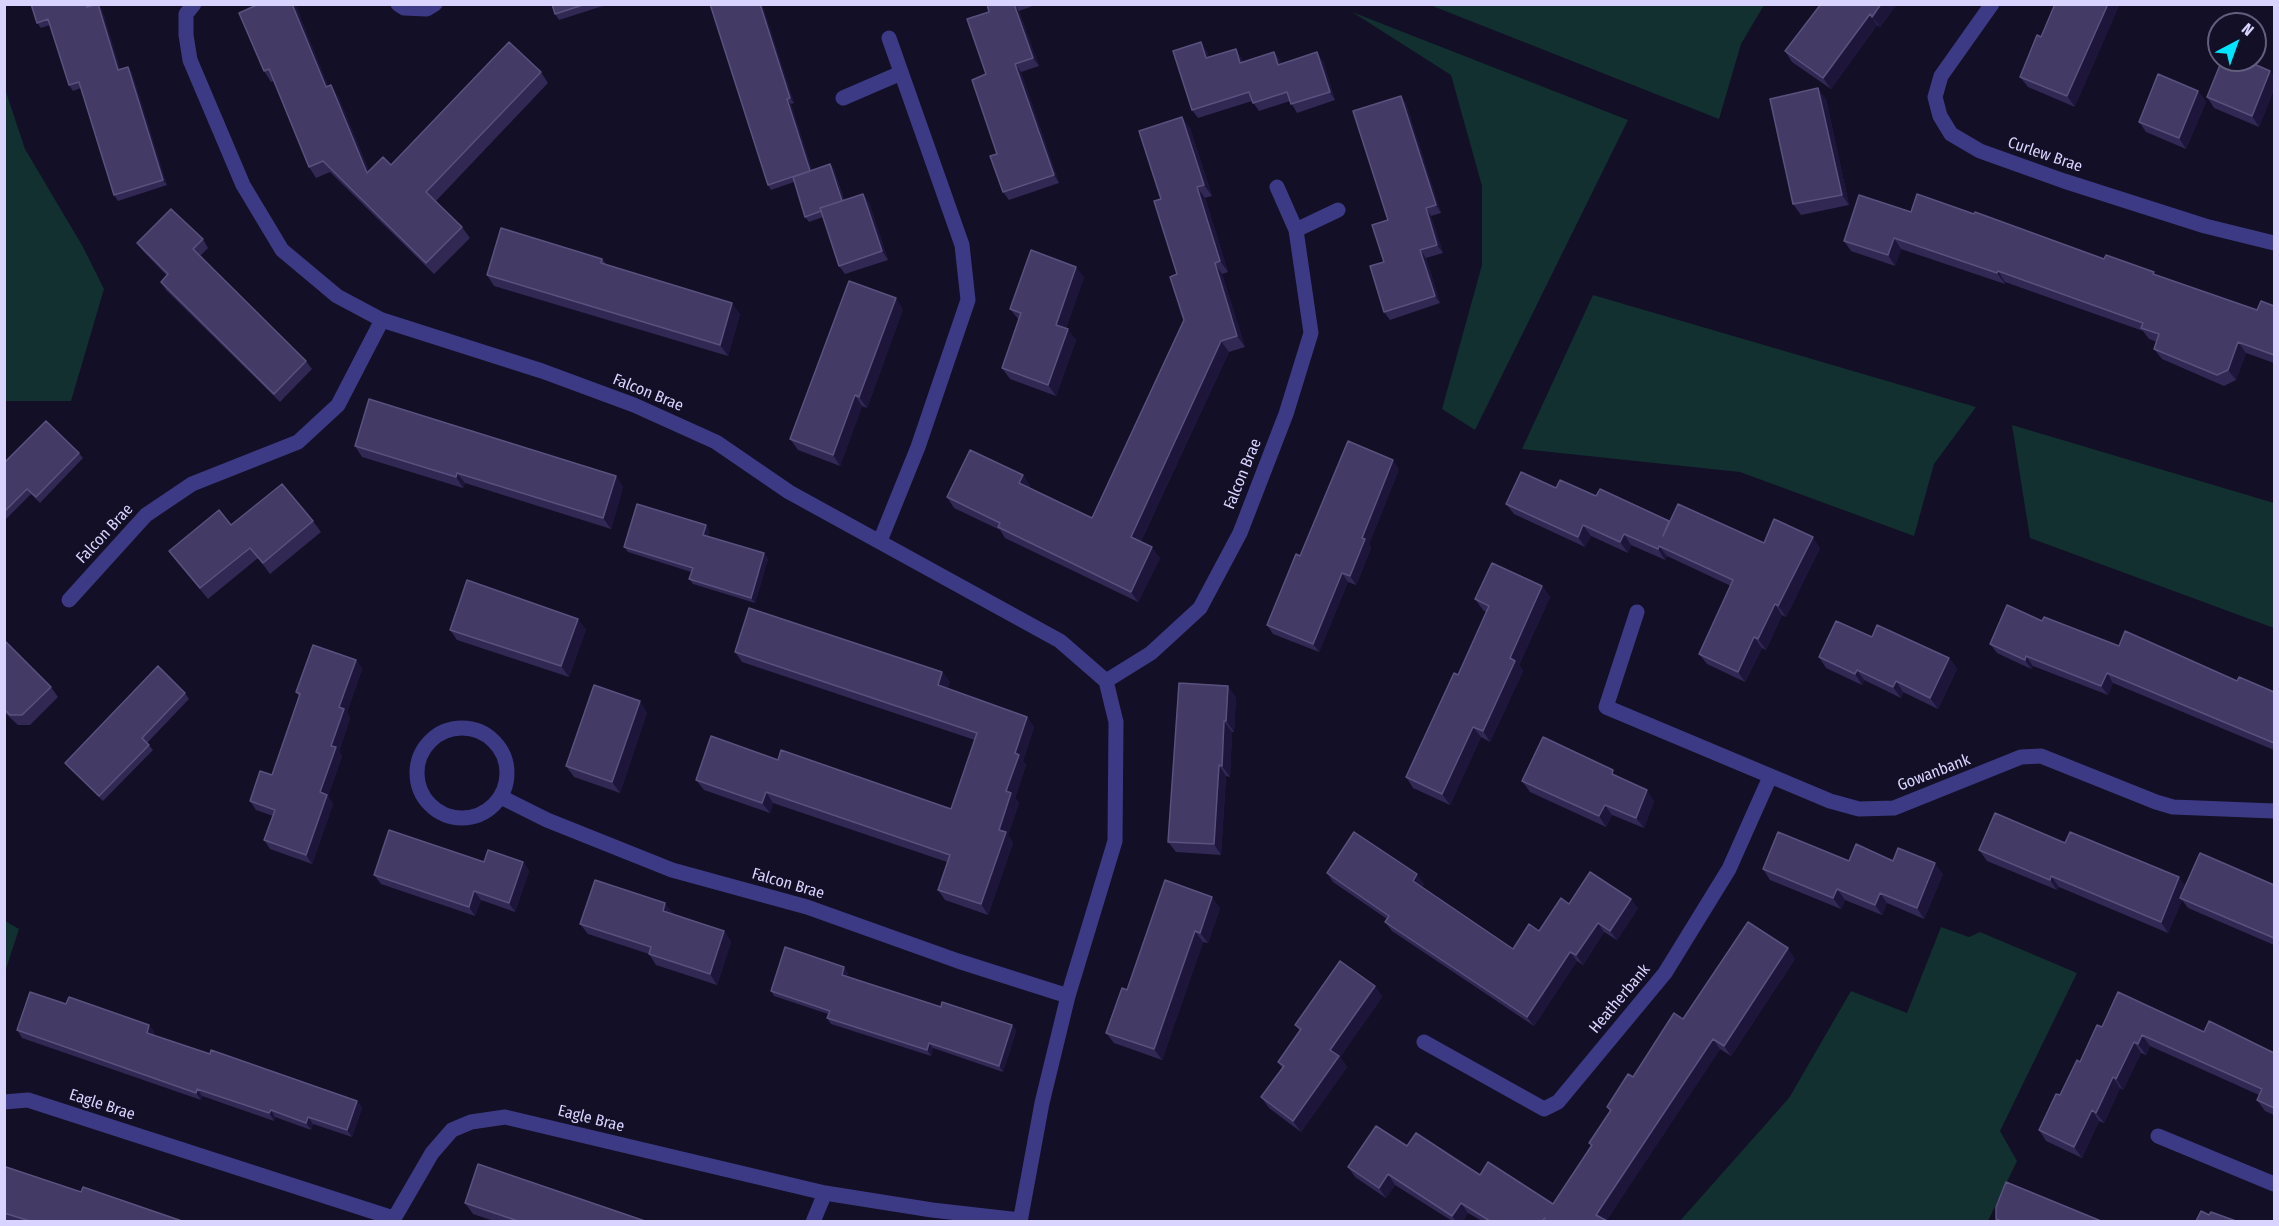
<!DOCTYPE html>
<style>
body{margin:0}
#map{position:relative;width:2279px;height:1226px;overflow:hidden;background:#130f26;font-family:"Fira Sans Condensed",sans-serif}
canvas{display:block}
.frame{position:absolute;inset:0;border:6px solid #d9d4ff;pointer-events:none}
.north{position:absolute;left:2207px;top:12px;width:60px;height:60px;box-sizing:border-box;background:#130f26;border:2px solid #625e7d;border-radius:50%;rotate:41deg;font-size:16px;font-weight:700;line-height:24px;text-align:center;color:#d9d4ff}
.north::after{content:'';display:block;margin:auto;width:21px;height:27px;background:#00e5ff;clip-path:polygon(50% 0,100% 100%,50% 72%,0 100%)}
</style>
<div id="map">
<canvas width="2279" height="1226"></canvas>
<div class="frame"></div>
<div class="north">N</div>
</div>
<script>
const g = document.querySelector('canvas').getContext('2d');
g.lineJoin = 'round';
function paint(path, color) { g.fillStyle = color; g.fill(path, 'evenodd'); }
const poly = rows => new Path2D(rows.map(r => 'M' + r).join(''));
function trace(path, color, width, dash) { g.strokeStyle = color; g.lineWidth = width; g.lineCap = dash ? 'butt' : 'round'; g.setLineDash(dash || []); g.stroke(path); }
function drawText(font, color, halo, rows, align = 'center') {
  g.font = font + ' "Fira Sans Condensed",sans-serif'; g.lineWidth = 5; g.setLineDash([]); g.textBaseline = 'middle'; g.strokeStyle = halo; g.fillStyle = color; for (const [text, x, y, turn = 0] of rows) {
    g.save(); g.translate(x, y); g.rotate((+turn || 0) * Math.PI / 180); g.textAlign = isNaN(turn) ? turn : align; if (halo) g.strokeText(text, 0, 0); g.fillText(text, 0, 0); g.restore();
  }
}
const green = poly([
 [1430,5,1764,5,1741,44,1719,119],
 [1352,12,1628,120,1475,430,1442,409,1482,265,1482,186,1451,75],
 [4,86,25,149,83,247,104,289,71,401,5,401],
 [1593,295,1976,407,1934,464,1914,536,1740,472,1522,449],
 [2012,425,2274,503,2274,628,2030,538],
 [5,921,19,929,5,972],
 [1941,927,1969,937,1980,932,2077,973,2000,1131,2017,1161,1988,1221,1679,1222,1789,1098,1851,991,1907,1013]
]);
const street = poly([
 [194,4,186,14,186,35,190,60,243,185,282,250,337,296,382,320,542,371,634,405,716,442,789,492,1060,641,1106,681,1116,722,1115,841,1068,996,1042,1103,1020,1222],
 [398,4,404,8,427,9,435,4],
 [1992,4,1941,76,1935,97,1940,116,1951,134,1980,151,2064,181,2205,226,2274,243],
 [843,98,901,73],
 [1296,230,1338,210],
 [880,541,918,447,968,300,962,245,889,38],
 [69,600,146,515,192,484,298,442,338,405,382,320],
 [1637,612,1606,707,1830,801,1859,809,1894,808,2021,757,2041,756,2156,802,2173,807,2274,811],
 [1106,681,1151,653,1200,608,1240,533,1286,414,1311,333,1296,230,1277,187],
 '417 773a45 45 0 1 1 90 0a45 45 0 1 1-90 0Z',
 [501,797,547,820,672,870,807,907,958,961,1068,996],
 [1424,1042,1544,1109,1558,1102,1665,973,1729,869,1770,777],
 [4,1102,28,1100,393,1218],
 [2158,1136,2274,1184],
 [392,1222,432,1153,452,1130,471,1122,505,1117,825,1193,932,1210,1020,1220],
 [813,1222,825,1193]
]);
const wall = poly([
 [31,4,88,4,89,7,102,9,120,69,128,67,132,73,167,185,118,201,114,195,81,88,73,91,69,85,50,25,41,28,37,23],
 [259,4,295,4,328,86,338,96,369,171,391,165,541,72,548,83,436,201,462,227,470,238,434,274,330,172,316,178,309,167,274,81,271,82,264,71],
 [552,4,603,4,603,6,559,20,555,14],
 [710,4,762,4,794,103,791,104,812,170,830,164,834,169,844,200,869,202,888,260,845,274,839,266,823,217,809,222,805,217,794,182,771,190,768,185],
 [987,4,1038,4,1019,11,1039,66,1021,72,1059,183,1009,200,1003,192,986,74,989,12],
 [1821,4,1897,4,1880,27,1877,25,1831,89,1792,62,1785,51],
 [2041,37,2075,107,2028,87,2020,77],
 [1206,50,1209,57,1241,57,1243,62,1274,52,1280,60,1281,64,1323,61,1335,100,1297,113,1290,101,1259,111,1252,101,1198,118,1192,110],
 [2274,77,2274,94,2273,92,2259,127,2214,108,2207,97],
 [2198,91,2206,102,2186,149,2146,132,2139,122],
 [1401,96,1406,104,1441,213,1431,216,1443,253,1426,258,1440,303,1390,320,1384,312,1384,262],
 [1826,99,1849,205,1801,215,1793,204],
 [1190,128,1212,196,1205,198,1228,272,1222,274,1245,347,1229,352,1141,541,1160,558,1138,602,1005,538,1000,530,954,508,947,497,1023,475,1030,486,1030,488,1092,518,1184,320,1177,274,1161,199],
 [1911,212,2104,259,2257,310,2274,306,2274,363,2246,353,2236,380,2224,386,2162,359,2154,349,2157,342,2149,339,2143,331,2005,282,2005,284,1901,249,1895,266,1851,251,1844,241],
 [203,239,208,248,200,256,306,361,312,369,280,402,166,290,161,282,167,276,143,251,137,243],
 [602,259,607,265,740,314,728,356,494,286,487,275],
 [1084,277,1066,328,1076,340,1056,396,1010,379,1002,368,1019,320,1010,309],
 [903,309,867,408,862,406,840,466,798,450,790,439],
 [355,446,616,476,623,487,611,529,465,483,463,488,362,457],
 [79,453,83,458,40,503,31,494,4,521,4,463],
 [1399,469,1369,544,1371,548,1356,585,1348,582,1319,652,1273,634,1267,625,1300,556],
 [1556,488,1596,496,1669,521,1764,543,1820,548,1786,617,1782,615,1766,650,1762,648,1745,682,1707,664,1699,654,1731,586,1667,556,1665,560,1631,545,1628,553,1591,536,1585,547,1514,514,1506,504],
 [313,521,321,532,270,574,258,558,208,599,177,562,169,551,231,525],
 [706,525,709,531,708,536,764,553,768,559,755,603,693,584,689,579,691,572,628,552,624,547],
 [1542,586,1550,597,1519,665,1523,671,1490,742,1481,737,1450,805,1413,788,1406,777,1458,675,1486,612,1483,610,1475,599],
 [2042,621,2119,646,2274,692,2274,750,2113,683,2108,695,2033,666,2031,669,1997,653,1990,644],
 [586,629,569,677,457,640,450,630],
 [1872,637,1949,658,1957,669,1938,709,1903,692,1901,698,1864,680,1862,685,1826,668,1819,657],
 [4,640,51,687,58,697,30,725,18,725,4,712],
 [735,652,942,672,950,682,947,689,1027,717,1034,727,1023,761,1026,765,1015,798,1019,803,1008,835,1013,843,988,915,945,900,938,890,947,862,773,803,770,813,704,790,696,780,778,760,951,809,975,740,742,662],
 [356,660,362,669,347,712,350,718,339,751,342,756,328,796,333,804,312,864,270,849,264,840,273,816,256,810,250,801,272,775,299,696,296,692],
 [185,693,189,699,147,743,153,750,103,801,69,768,65,763],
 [1236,697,1234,732,1232,732,1230,777,1226,776,1221,855,1176,852,1168,842],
 [647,712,620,793,574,777,566,766],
 [1618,777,1654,801,1644,828,1612,815,1606,827,1530,792,1522,781],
 [2065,843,2185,886,2274,885,2274,945,2188,908,2182,900,2168,933,2059,887,2057,890,1987,861,1979,850],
 [1849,861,1893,861,1943,874,1924,919,1887,903,1882,915,1845,900,1841,909,1770,880,1763,869],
 [484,862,523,862,529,871,515,912,481,900,475,916,381,884,374,875],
 [1327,873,1424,884,1422,887,1513,949,1539,931,1569,904,1638,908,1617,940,1604,932,1583,965,1577,961,1534,1026,1392,931,1385,922,1387,919,1333,882],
 [1220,908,1208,943,1203,942,1162,1060,1114,1043,1106,1033,1127,990],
 [673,913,673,915,724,931,731,942,717,985,656,965,649,954,588,934,580,924],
 [1795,959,1731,1056,1720,1049,1606,1221,1607,1221,1482,1221,1468,1213,1463,1221,1452,1221,1395,1185,1386,1198,1355,1177,1348,1167,1407,1146,1553,1204,1591,1146,1589,1143,1610,1112,1607,1107,1683,1019],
 [848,972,847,976,941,1007,1012,1025,1016,1031,1003,1072,933,1048,931,1056,831,1024,827,1018,828,1014,774,996,771,991],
 [1375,986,1382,997,1340,1057,1347,1067,1301,1132,1269,1108,1261,1097,1282,1068,1278,1062,1300,1031,1295,1025],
 [66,1004,149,1025,154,1032,153,1035,210,1054,357,1101,362,1108,352,1137,313,1124,311,1130,275,1117,274,1121,202,1096,201,1100,22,1038,17,1030],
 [2102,1027,2204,1032,2274,1053,2274,1115,2265,1111,2257,1100,2259,1095,2150,1046,2146,1055,2141,1053,2123,1090,2120,1088,2104,1123,2099,1121,2082,1158,2046,1141,2039,1130],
 [4,1172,81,1192,182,1221,5,1221],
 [465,1203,645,1221,494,1221,473,1214]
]);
const shadedWall = poly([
 [98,4,102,9,122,75,118,70],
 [292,4,295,4,333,98,326,87],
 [760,4,762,4,794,103,790,98],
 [1014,4,1019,11,1039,66,1033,58],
 [1881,4,1897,4,1880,27,1872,17],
 [2108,4,2120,4,2075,107,2067,96],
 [1870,14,1877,25,1831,89,1823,78],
 [1201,42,1206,50,1212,66,1206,58],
 [1236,49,1241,57,1246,71,1240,63],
 [1274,52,1280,60,1283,73,1278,65],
 [1317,52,1323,61,1335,100,1330,92],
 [1015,64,1021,72,1059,183,1054,175],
 [128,67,132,73,167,185,163,180],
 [2270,71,2274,77,2274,90,2259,127,2252,116],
 [331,85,338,96,374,184,367,173],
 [1818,88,1826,99,1849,205,1842,195],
 [2198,91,2206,102,2186,149,2179,138],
 [1401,96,1406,104,1441,213,1436,205],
 [787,99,791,104,814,176,810,171],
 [1182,117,1190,128,1212,196,1204,185],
 [830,164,834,169,846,209,843,203],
 [1197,187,1205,198,1228,272,1220,261],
 [863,194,869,202,888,260,882,251],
 [1426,208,1431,216,1443,253,1437,245],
 [1894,238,1901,249,1895,266,1888,255],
 [1420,250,1426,258,1440,303,1435,296],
 [1215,263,1222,274,1245,347,1237,336],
 [1076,267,1084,277,1063,336,1056,325],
 [1998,271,2005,282,2005,284,1997,273],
 [896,298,903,309,867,408,859,397],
 [732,303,740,314,728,356,720,345],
 [1068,329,1076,340,1056,396,1048,385],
 [1221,341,1229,352,1138,547,1131,537],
 [2238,342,2246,353,2236,380,2228,370],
 [855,395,862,406,840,466,833,455],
 [1393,460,1399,469,1369,544,1371,548,1356,585,1350,576,1362,538],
 [457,473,465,483,463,488,456,477],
 [1023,475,1030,486,1027,493,1019,483],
 [616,476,623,487,611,529,603,518],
 [706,525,709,531,706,540,703,535],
 [1583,525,1591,536,1585,547,1578,537],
 [1624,534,1631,545,1628,553,1620,542],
 [1813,537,1820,548,1786,617,1778,606],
 [1659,546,1667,556,1665,560,1658,549],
 [1152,547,1160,558,1138,602,1131,592],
 [764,553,768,559,755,603,751,598],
 [1342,573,1348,582,1319,652,1313,644],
 [1542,586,1550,597,1519,665,1523,671,1490,742,1483,731,1510,658],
 [1775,604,1782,615,1766,650,1758,639],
 [578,619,586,629,569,677,561,666],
 [1754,637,1762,648,1745,682,1738,672],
 [2026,656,2033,666,2031,669,2025,660],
 [1949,658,1957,669,1938,709,1930,698],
 [356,660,362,669,347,712,350,718,339,751,342,756,328,796,333,804,312,864,306,855,331,746,339,707],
 [1857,670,1864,680,1862,685,1855,674],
 [942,672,950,682,945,695,938,685],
 [2107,673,2113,683,2108,695,2101,686],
 [1896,681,1903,692,1901,698,1893,687],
 [1228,686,1236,697,1234,732,1226,721],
 [640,701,647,712,620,793,612,782],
 [1027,717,1034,727,1023,761,1026,765,1015,798,1019,803,1008,835,1013,843,988,915,981,904,999,830,1015,753],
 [1224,721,1232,732,1230,777,1222,766],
 [1473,727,1481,737,1450,805,1442,794],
 [1219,765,1226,776,1221,855,1214,844],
 [1647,790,1654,801,1644,828,1636,818],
 [766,792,773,803,770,813,762,803],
 [1605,805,1612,815,1606,827,1599,816],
 [523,862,529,871,515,912,509,903],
 [1935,863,1943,874,1924,919,1917,908],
 [1417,874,1424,884,1419,890,1413,881],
 [2051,876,2059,887,2057,890,2050,880],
 [2179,877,2187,888,2180,898,2182,900,2168,933,2161,922],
 [1837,889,1845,900,1841,909,1833,898],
 [474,891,481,900,475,916,469,907],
 [1880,893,1887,903,1882,915,1875,905],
 [1212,897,1220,908,1208,943,1200,933],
 [1631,899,1638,908,1617,940,1610,931],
 [665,903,673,913,670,922,663,911],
 [1598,923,1604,932,1583,965,1576,955],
 [724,931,731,942,717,985,710,974],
 [1195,931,1203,942,1162,1060,1154,1049],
 [1788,948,1795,959,1731,1056,1724,1046],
 [1570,952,1577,961,1534,1026,1527,1017],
 [844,967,848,972,845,980,842,975],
 [1375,986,1382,997,1340,1057,1347,1067,1301,1132,1293,1121,1330,1050],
 [149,1025,154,1032,152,1040,147,1033],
 [1012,1025,1016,1031,1003,1072,999,1066],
 [2142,1035,2150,1046,2146,1055,2138,1044],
 [1713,1039,1720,1049,1606,1221,1596,1215],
 [2134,1042,2141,1053,2123,1090,2116,1079],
 [929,1043,933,1048,931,1056,927,1050],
 [2113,1077,2120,1088,2104,1123,2096,1113],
 [197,1089,202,1096,201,1100,196,1093],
 [357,1101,362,1108,352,1137,347,1130],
 [271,1110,275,1117,274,1121,269,1113],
 [2092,1110,2099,1121,2082,1158,2074,1147],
 [308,1117,313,1124,311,1130,306,1123],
 [1388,1174,1395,1185,1386,1198,1379,1188],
 [1461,1203,1468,1213,1463,1221,1456,1221,1452,1216]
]);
const building = poly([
 [31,4,86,4,87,7,98,4,118,70,128,67,163,180,114,195,79,82,69,85,48,19,37,23,31,4],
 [259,4,292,4,326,87,331,85,367,173,383,157,391,165,509,42,541,72,426,192,462,227,426,263,323,161,309,167,269,69,264,71,239,13,259,4],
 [552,4,586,4,555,14,552,4],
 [710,4,760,4,790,98,787,99,810,171,768,185,710,4],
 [987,4,1014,4,1033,58,1015,64,1054,175,1003,192,990,156,997,154,972,80,986,74,967,19,989,12,987,4],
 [1821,4,1881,4,1872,17,1870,14,1823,78,1785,51,1821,4],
 [2055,4,2108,4,2067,96,2020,77,2037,35,2041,37,2055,4],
 [1201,42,1206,58,1236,49,1240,63,1274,52,1278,65,1317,52,1330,92,1291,104,1287,92,1253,103,1249,92,1192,110,1173,51,1201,42],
 [2222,60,2245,60,2270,71,2252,116,2207,97,2222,60],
 [2158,74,2198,91,2179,138,2139,122,2158,74],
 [1818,88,1842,195,1793,204,1770,99,1818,88],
 [1401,96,1436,205,1426,208,1437,245,1420,250,1435,296,1384,312,1370,266,1384,262,1372,225,1388,220,1353,111,1401,96],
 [1182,117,1204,185,1197,187,1220,261,1215,263,1237,336,1221,341,1131,537,1152,547,1131,592,998,527,1000,523,947,497,970,450,1023,475,1019,483,1092,518,1184,320,1170,277,1177,274,1154,201,1161,199,1139,131,1182,117],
 [830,164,842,201,820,208,821,211,805,217,793,177,830,164],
 [863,194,882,251,839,266,820,208,863,194],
 [1917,194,1974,214,1975,212,2104,259,2106,255,2154,272,2153,274,2257,310,2261,301,2274,306,2274,355,2238,342,2228,370,2217,375,2154,349,2159,334,2141,328,2143,323,1998,271,1997,273,1894,238,1888,255,1844,241,1859,195,1911,212,1917,194],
 [171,209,203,239,193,249,306,361,274,394,161,282,168,274,137,243,171,209],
 [501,228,602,259,601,263,732,303,720,345,487,275,501,228],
 [1031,250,1076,267,1056,325,1068,329,1048,385,1002,368,1021,313,1010,309,1031,250],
 [849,281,896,298,859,397,855,395,833,455,790,439,849,281],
 [369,399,616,476,603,518,457,473,456,477,355,446,369,399],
 [46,421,79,453,36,497,27,489,4,512,4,463,46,421],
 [1348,441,1393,460,1362,538,1365,539,1350,576,1342,573,1313,644,1267,625,1296,554,1300,556,1348,441],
 [1521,472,1556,488,1560,480,1596,496,1600,489,1669,521,1663,536,1678,504,1764,543,1774,519,1813,537,1778,606,1775,604,1758,639,1754,637,1738,672,1699,654,1733,580,1659,546,1658,549,1624,534,1620,542,1583,525,1578,537,1506,504,1521,472],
 [282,484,313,521,263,563,250,548,200,588,169,551,219,510,231,525,282,484],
 [637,504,706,525,703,535,764,553,751,598,689,579,693,568,624,547,637,504],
 [1492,563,1542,586,1510,658,1515,661,1483,731,1473,727,1442,794,1406,777,1454,673,1458,675,1489,606,1475,599,1492,563],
 [467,580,578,619,561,666,450,630,467,580],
 [2007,605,2042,621,2044,617,2119,646,2125,631,2237,681,2239,677,2274,692,2274,743,2107,673,2101,686,2026,656,2025,660,1990,644,2007,605],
 [749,608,942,672,938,685,1027,717,1015,753,1019,755,1006,791,1011,793,999,830,1006,832,981,904,938,890,950,855,766,792,762,803,696,780,711,736,778,760,781,750,951,809,977,733,735,652,749,608],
 [1836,621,1872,637,1877,625,1949,658,1930,698,1896,681,1893,687,1857,670,1855,674,1819,657,1836,621],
 [4,640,51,687,22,715,10,715,4,709,4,640],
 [313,645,356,660,339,707,344,709,331,746,336,747,320,792,327,795,306,855,264,840,275,810,250,801,260,771,272,775,300,694,296,692,313,645],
 [158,666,185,693,142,738,149,745,99,796,65,763,158,666],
 [1179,683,1228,686,1226,721,1224,721,1222,766,1219,765,1214,844,1168,842,1179,683],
 [594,685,640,701,612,782,566,766,594,685],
 [1543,737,1613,770,1612,774,1647,790,1636,818,1605,805,1599,816,1522,781,1543,737],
 [1995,813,2065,843,2070,832,2179,877,2161,922,2051,876,2050,880,1979,850,1995,813],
 [389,830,484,862,488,850,523,862,509,903,474,891,469,907,374,875,389,830],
 [1354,832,1417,874,1413,881,1513,949,1529,924,1539,931,1561,898,1569,904,1590,872,1631,899,1610,931,1598,923,1576,955,1570,952,1527,1017,1385,922,1389,916,1327,873,1354,832],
 [1778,832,1849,861,1856,844,1893,861,1898,848,1935,863,1917,908,1880,893,1875,905,1837,889,1833,898,1763,869,1778,832],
 [2200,853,2274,885,2274,938,2180,898,2200,853],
 [595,880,665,903,663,911,724,931,710,974,649,954,651,947,580,924,595,880],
 [1165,880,1212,897,1200,933,1195,931,1154,1049,1106,1033,1122,988,1127,990,1165,880],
 [1748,922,1788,948,1724,1046,1713,1039,1596,1215,1607,1221,1542,1221,1545,1218,1542,1221,1490,1221,1461,1203,1452,1216,1388,1174,1379,1188,1348,1167,1376,1126,1407,1146,1416,1133,1480,1175,1488,1162,1553,1204,1592,1145,1589,1143,1611,1110,1607,1107,1628,1074,1633,1077,1674,1013,1683,1019,1748,922],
 [785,947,844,967,842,975,941,1007,942,1002,1012,1025,999,1066,929,1043,927,1050,827,1018,830,1011,771,991,785,947],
 [1340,961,1375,986,1330,1050,1339,1056,1293,1121,1261,1097,1284,1066,1278,1062,1301,1029,1295,1025,1340,961],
 [30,992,66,1004,69,997,149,1025,147,1033,210,1054,211,1050,357,1101,347,1130,308,1117,306,1123,271,1110,269,1113,197,1089,196,1093,17,1030,30,992],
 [2118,992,2204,1032,2209,1021,2274,1053,2274,1108,2257,1100,2262,1089,2142,1035,2138,1044,2134,1042,2116,1079,2113,1077,2096,1113,2092,1110,2074,1147,2039,1130,2056,1094,2060,1095,2077,1060,2080,1062,2097,1025,2102,1027,2118,992],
 [478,1164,645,1221,518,1221,465,1203,478,1164],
 [6,1167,81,1192,83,1187,182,1221,30,1221,4,1213,4,1172,6,1167],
 [2006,1182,2101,1221,2001,1221,1996,1219,1996,1207,2006,1182],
 [2201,1211,2209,1215,2211,1212,2236,1221,2196,1221,2201,1211]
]);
const streetNames = [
 ["Curlew Brae",2045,155,19],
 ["Falcon Brae",648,393,22],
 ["Falcon Brae",1243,474,-68],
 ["Falcon Brae",105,534,-47],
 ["Gowanbank",1934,773,-21],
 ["Falcon Brae",788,884,16],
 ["Heatherbank",1620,999,-50],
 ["Eagle Brae",102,1105,18],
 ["Eagle Brae",591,1119,14]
];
paint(green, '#12302f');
trace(street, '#3d3a85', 15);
paint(wall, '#312854');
paint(shadedWall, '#1d163a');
paint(building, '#433a66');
trace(building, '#5a527e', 1.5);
drawText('16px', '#d9d4ff', '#130f26', streetNames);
</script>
